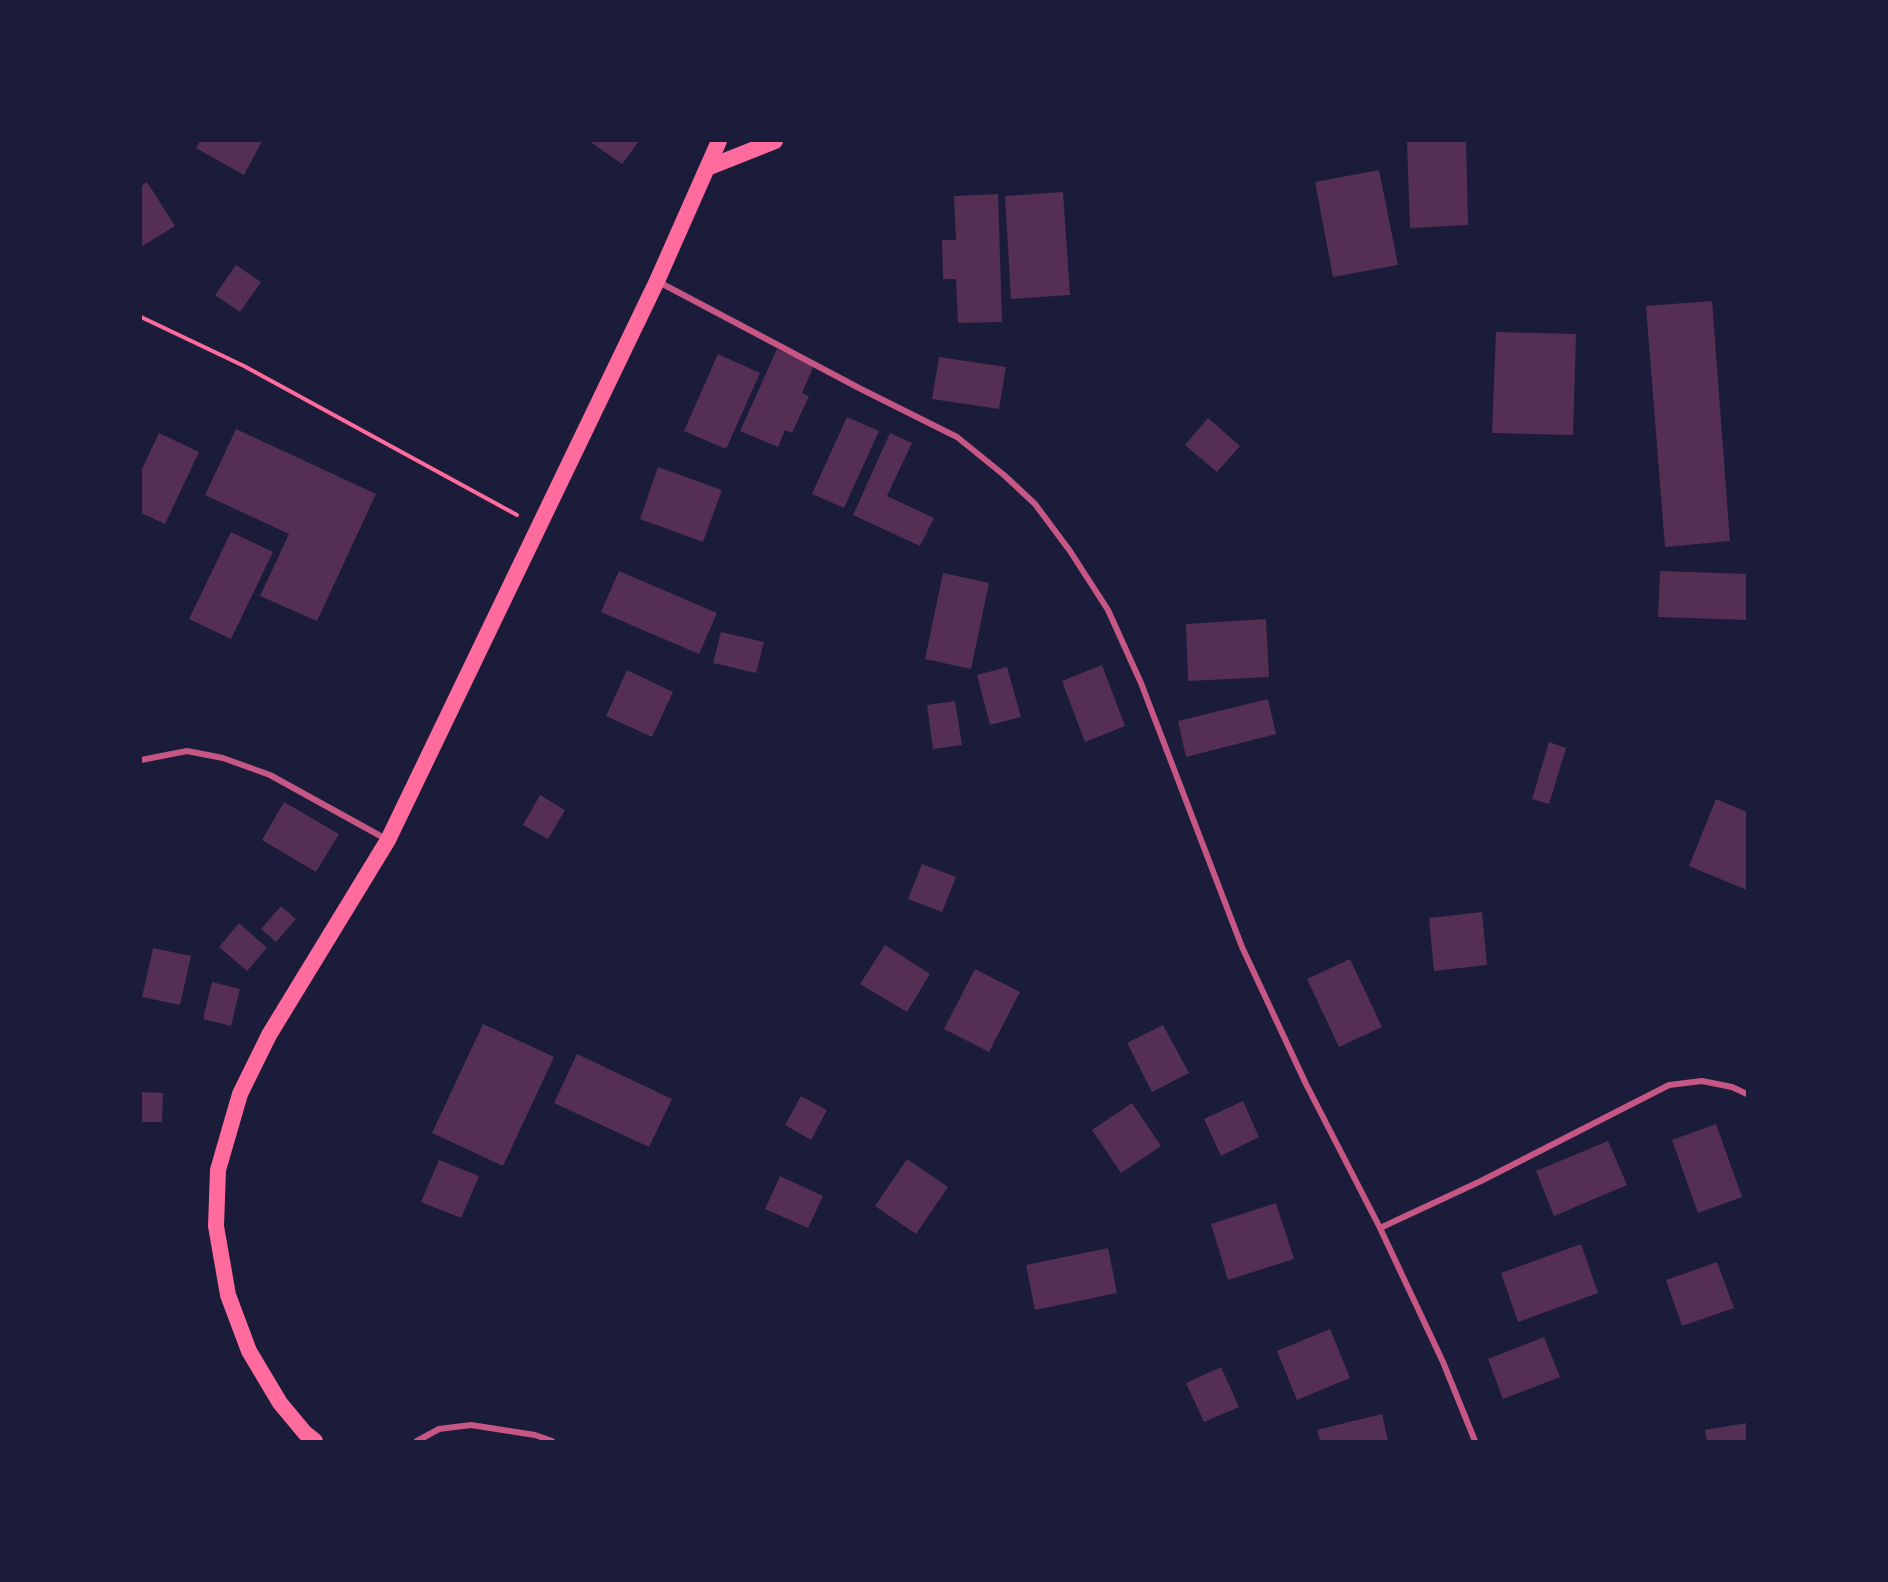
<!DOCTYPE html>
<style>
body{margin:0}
#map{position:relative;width:1888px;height:1582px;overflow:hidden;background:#1b1b3a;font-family:Ubuntu,sans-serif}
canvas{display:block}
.frame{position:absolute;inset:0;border:142px solid #1b1b3a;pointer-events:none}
</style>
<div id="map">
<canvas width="1888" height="1582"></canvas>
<div class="frame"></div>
</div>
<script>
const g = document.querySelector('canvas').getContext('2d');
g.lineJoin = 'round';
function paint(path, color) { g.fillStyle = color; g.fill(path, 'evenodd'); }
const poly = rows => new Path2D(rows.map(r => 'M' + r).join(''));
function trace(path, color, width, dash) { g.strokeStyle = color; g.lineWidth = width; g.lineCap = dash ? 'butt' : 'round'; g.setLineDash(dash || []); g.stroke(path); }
const building = poly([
 [200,141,262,141,244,175,196,148],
 [589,141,639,141,622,164],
 [1407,141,1466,141,1468,225,1410,228],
 [1379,170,1398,265,1333,277,1315,182],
 [147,182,175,226,141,247,141,186],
 [1063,192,1070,295,1011,299,1005,196],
 [998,194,1002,322,958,323,956,279,943,279,942,240,956,240,954,196],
 [236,265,261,282,240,312,215,295],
 [1712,301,1730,541,1665,547,1646,306],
 [1496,332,1576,334,1573,435,1492,433],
 [777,349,814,365,802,393,809,396,792,433,785,430,778,447,740,431],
 [718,354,760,373,726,449,684,431],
 [939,357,1006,367,999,409,932,399],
 [847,417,879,431,844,508,812,494],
 [1208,418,1240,446,1217,472,1185,445],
 [236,429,376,494,317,621,260,596,289,534,205,495],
 [159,433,199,452,165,524,141,513,141,471],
 [890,433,912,443,887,496,934,518,920,546,853,515],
 [658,467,722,490,703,542,640,519],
 [231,532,273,552,231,639,189,619],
 [619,571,717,613,699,654,601,612],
 [1660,571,1747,574,1747,620,1658,617],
 [943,573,989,583,971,669,925,659],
 [1266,619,1269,677,1188,681,1186,624],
 [721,632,764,642,756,673,713,663],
 [1102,665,1125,726,1085,742,1062,681],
 [1007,667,1021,717,990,725,977,675],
 [627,670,673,692,652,737,606,716],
 [1268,699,1276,734,1186,757,1178,721],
 [955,701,962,745,933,749,927,705],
 [1549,742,1566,748,1549,804,1532,799],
 [540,795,565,810,548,839,523,825],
 [1716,799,1747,812,1747,890,1689,866],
 [284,802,339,834,316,872,262,840],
 [922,864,956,877,942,912,908,899],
 [281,906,296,919,276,942,261,929],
 [1482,912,1487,965,1434,971,1429,918],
 [239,923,267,948,247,971,219,947],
 [885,945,930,974,907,1012,860,984],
 [153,948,191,956,180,1005,142,997],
 [1350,959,1382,1027,1339,1047,1307,979],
 [975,969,1020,992,989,1052,944,1029],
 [212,982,240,989,231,1026,203,1019],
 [483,1024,554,1057,503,1166,432,1133],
 [1163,1025,1189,1073,1152,1092,1127,1043],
 [577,1054,672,1099,649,1147,554,1103],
 [141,1092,163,1093,162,1122,141,1122],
 [801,1096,827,1110,811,1140,785,1125],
 [1243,1101,1259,1137,1221,1156,1204,1119],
 [1132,1103,1161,1146,1121,1173,1092,1130],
 [1716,1124,1742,1197,1698,1213,1672,1140],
 [1608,1141,1627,1185,1554,1216,1536,1171],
 [907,1159,948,1187,916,1234,875,1206],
 [439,1160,479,1176,461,1218,421,1202],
 [780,1176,823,1196,808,1228,765,1209],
 [1276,1203,1294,1259,1228,1280,1211,1224],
 [1581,1244,1598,1293,1518,1322,1501,1273],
 [1108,1248,1117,1293,1035,1310,1026,1265],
 [1717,1262,1734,1308,1682,1326,1666,1280],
 [1330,1329,1350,1378,1297,1400,1277,1351],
 [1544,1337,1560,1377,1503,1399,1488,1359],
 [1221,1367,1239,1407,1204,1422,1186,1383],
 [1382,1414,1388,1441,1320,1441,1317,1430],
 [1747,1423,1747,1441,1707,1441,1705,1430]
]);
const path = poly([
 [141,317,244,366,517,515]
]);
const minor = poly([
 [657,281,859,388,957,437,1004,475,1035,504,1070,551,1108,610,1141,683,1242,947,1306,1084,1380,1228,1443,1362,1475,1441],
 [141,760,187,751,223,758,270,775,386,839],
 [1380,1228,1481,1181,1669,1085,1702,1081,1732,1087,1747,1094],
 [417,1441,439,1429,471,1425,535,1435,552,1441]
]);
const trunk = poly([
 [707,168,775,141],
 [315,1441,305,1433,280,1403,249,1351,228,1295,216,1226,218,1170,240,1094,269,1035,388,840,657,281,719,141]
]);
paint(building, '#542f53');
trace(path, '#ff6b9d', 4);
trace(minor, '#c65784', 6);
trace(trunk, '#ff6b9d', 16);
</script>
